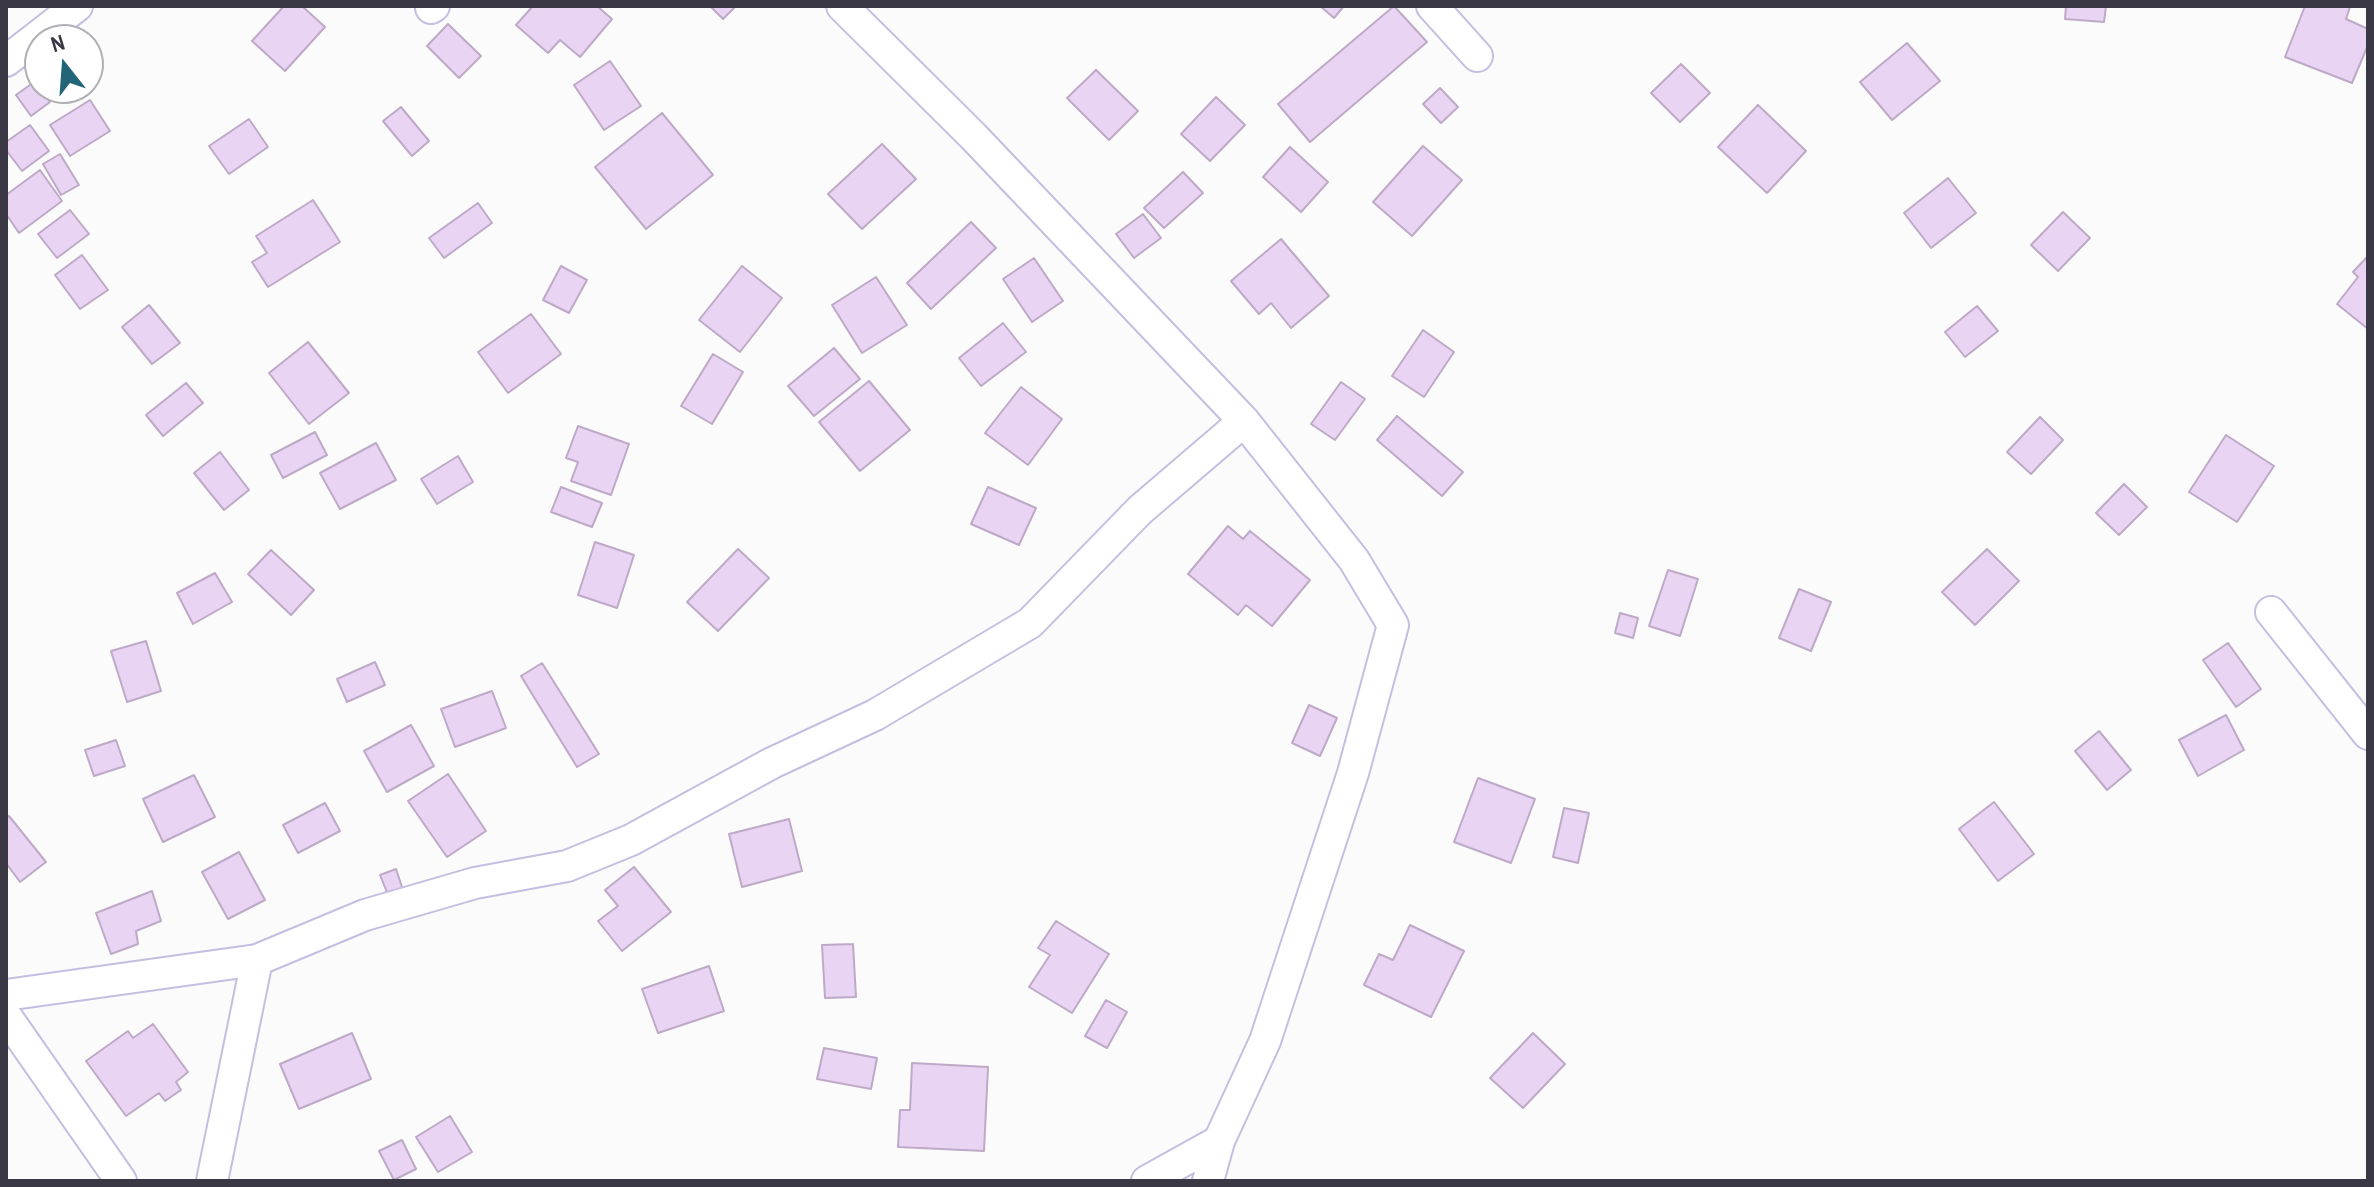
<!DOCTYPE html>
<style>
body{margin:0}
#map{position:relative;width:2374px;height:1187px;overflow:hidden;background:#fbfbfb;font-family:"Archivo Narrow",sans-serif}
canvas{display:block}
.frame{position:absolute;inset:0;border:8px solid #3a3845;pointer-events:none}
.north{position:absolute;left:24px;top:24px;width:80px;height:80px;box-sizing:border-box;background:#fff;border:2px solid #b0afb5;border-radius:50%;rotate:343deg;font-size:22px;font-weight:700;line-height:32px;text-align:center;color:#3a3845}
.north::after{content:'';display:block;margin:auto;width:28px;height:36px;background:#236478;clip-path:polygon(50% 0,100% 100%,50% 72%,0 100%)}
</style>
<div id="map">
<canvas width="2374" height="1187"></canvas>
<div class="frame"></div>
<div class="north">N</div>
</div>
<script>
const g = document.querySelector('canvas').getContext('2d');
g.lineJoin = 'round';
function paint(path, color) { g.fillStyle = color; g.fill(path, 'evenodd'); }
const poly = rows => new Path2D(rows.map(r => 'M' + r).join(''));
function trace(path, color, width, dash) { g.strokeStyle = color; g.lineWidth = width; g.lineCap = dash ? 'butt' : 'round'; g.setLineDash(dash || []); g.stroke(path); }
const building = poly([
 [284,6,302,6,325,27,285,71,252,41,284,6],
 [533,6,597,6,612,19,580,57,560,40,548,53,516,25,533,6],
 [710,6,736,6,723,19,710,6],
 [1320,6,1344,6,1334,18,1320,6],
 [1394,6,1427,42,1310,142,1278,104,1394,6],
 [2066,6,2106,6,2104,22,2065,19,2066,6],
 [2305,6,2346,6,2350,7,2346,19,2368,29,2368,45,2352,83,2285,57,2305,6],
 [448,24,481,56,459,78,427,46,448,24],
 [1907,43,1940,81,1892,120,1860,82,1907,43],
 [610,61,641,106,604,130,574,85,610,61],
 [1681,64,1710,93,1680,122,1651,93,1681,64],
 [1096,70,1138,111,1109,140,1067,98,1096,70],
 [34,82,50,102,31,116,16,95,34,82],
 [1440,88,1458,107,1441,123,1423,104,1440,88],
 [1216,97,1245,125,1210,161,1181,134,1216,97],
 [90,100,110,131,70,156,50,125,90,100],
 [1758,105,1806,151,1767,193,1718,147,1758,105],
 [401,107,429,141,412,156,383,121,401,107],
 [662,113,713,175,646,229,595,167,662,113],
 [249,119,268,147,229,174,209,146,249,119],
 [30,125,49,151,22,171,6,150,6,142,30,125],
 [882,144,916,179,862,229,828,194,882,144],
 [1423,146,1462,180,1412,236,1373,202,1423,146],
 [1290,147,1328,182,1301,212,1263,177,1290,147],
 [60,154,79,185,61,195,43,164,60,154],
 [40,170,62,201,19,233,6,214,6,195,40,170],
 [1183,172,1203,193,1164,228,1144,208,1183,172],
 [1948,178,1976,213,1931,248,1904,213,1948,178],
 [313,200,340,242,268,287,252,262,267,253,256,236,313,200],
 [478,203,492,223,444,258,429,238,478,203],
 [70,210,89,234,57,258,38,234,70,210],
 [2063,212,2090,238,2058,271,2031,245,2063,212],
 [1143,214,1161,238,1134,258,1116,234,1143,214],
 [971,222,996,248,931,309,907,283,971,222],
 [1281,239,1329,296,1291,328,1271,303,1259,314,1231,281,1281,239],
 [82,255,108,290,80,309,55,275,82,255],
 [2368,256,2368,329,2337,304,2358,277,2353,272,2368,256],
 [1034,258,1063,301,1032,322,1003,279,1034,258],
 [561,266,587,280,569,313,543,300,561,266],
 [742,266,782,298,740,352,699,320,742,266],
 [876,277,907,325,862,353,832,305,876,277],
 [149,305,180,343,152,364,122,327,149,305],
 [1977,306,1998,331,1965,357,1945,332,1977,306],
 [531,314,561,354,508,393,478,352,531,314],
 [1003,323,1026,352,981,386,959,358,1003,323],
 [1423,330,1454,352,1424,397,1392,376,1423,330],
 [308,342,349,393,309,424,269,373,308,342],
 [834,348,860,379,814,416,788,386,834,348],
 [713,354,743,372,712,424,681,406,713,354],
 [869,381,910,430,860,471,819,422,869,381],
 [1341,382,1365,399,1335,440,1311,424,1341,382],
 [186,383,203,403,163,436,146,415,186,383],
 [1021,387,1062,419,1028,465,985,433,1021,387],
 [1397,416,1463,472,1442,496,1377,440,1397,416],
 [2040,417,2063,440,2031,474,2007,452,2040,417],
 [578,426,629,444,611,495,571,481,578,462,566,458,578,426],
 [315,432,327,455,283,478,271,455,315,432],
 [2226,435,2274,466,2237,522,2189,492,2226,435],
 [376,443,396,480,340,509,320,473,376,443],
 [220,452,249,490,224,510,194,473,220,452],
 [458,456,473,482,437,504,421,479,458,456],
 [2124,484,2147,507,2119,535,2096,513,2124,484],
 [561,487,602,503,592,527,551,512,561,487],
 [988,487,1036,508,1019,545,971,524,988,487],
 [1228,526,1243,539,1250,531,1310,580,1272,626,1246,605,1238,615,1188,574,1228,526],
 [595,542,634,555,617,608,578,595,595,542],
 [738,549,769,578,718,631,687,602,738,549],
 [1987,549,2019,581,1975,625,1942,592,1987,549],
 [271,550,314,590,291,615,248,574,271,550],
 [1668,570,1698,579,1680,636,1649,626,1668,570],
 [215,573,232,602,193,624,177,593,215,573],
 [1799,589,1831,602,1811,651,1779,638,1799,589],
 [1620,613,1638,618,1633,638,1615,633,1620,613],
 [146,641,161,691,127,702,111,651,146,641],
 [2228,643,2261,689,2236,707,2203,660,2228,643],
 [375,662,385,685,347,702,337,679,375,662],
 [542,663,599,754,577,767,521,676,542,663],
 [492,691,506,728,455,747,441,709,492,691],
 [1309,705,1337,718,1320,756,1292,743,1309,705],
 [2226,715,2244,750,2198,776,2179,740,2226,715],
 [411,725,434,766,387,792,364,751,411,725],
 [2099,731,2131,770,2107,790,2075,751,2099,731],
 [116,740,125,766,94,776,85,750,116,740],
 [448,774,486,831,447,857,408,801,448,774],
 [194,775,215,817,163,842,143,799,194,775],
 [1478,778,1535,799,1511,863,1454,842,1478,778],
 [1994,802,2034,854,1998,881,1959,829,1994,802],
 [325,803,340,831,298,853,283,825,325,803],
 [1564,808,1589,813,1578,863,1553,857,1564,808],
 [9,816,46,862,20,882,6,863,6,818,9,816],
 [789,819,802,871,742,887,729,834,789,819],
 [239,852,265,900,228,919,202,872,239,852],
 [634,867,671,912,622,951,598,921,618,906,605,890,634,867],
 [396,869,403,890,388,895,380,875,396,869],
 [152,891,161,921,136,931,138,944,111,954,96,913,152,891],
 [1056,921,1109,954,1072,1013,1029,987,1050,955,1038,948,1056,921],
 [1410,925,1464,951,1431,1017,1364,985,1379,954,1393,960,1410,925],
 [853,944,856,997,825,998,822,945,853,944],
 [709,966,724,1011,658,1033,642,989,709,966],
 [1106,1000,1127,1012,1107,1048,1085,1036,1106,1000],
 [153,1024,188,1072,176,1082,181,1090,165,1101,159,1093,126,1116,86,1061,128,1031,133,1038,153,1024],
 [352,1033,371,1079,299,1109,280,1064,352,1033],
 [1533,1033,1565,1064,1523,1108,1490,1078,1533,1033],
 [824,1048,877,1058,871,1089,817,1079,824,1048],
 [912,1063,988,1067,984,1151,898,1147,900,1110,910,1110,912,1063],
 [450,1116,472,1152,438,1172,416,1137,450,1116],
 [402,1140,416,1169,394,1180,379,1151,402,1140]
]);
const minor = poly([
 [842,6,973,136,1244,421,1354,560,1393,625,1353,773,1265,1041,1219,1141,1208,1181],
 [1432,6,1477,56],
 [431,8,434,6],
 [6,61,77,6],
 [2271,612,2368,734],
 [6,995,257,960,365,915,475,883,567,866,631,840,772,763,875,715,1030,623,1140,510,1244,421],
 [6,1016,121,1181],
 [212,1181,257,960],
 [1147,1181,1219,1141]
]);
paint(building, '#e9d4f3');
trace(building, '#bea9c7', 2);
trace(minor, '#c4bfe1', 34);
trace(minor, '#fff', 30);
</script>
